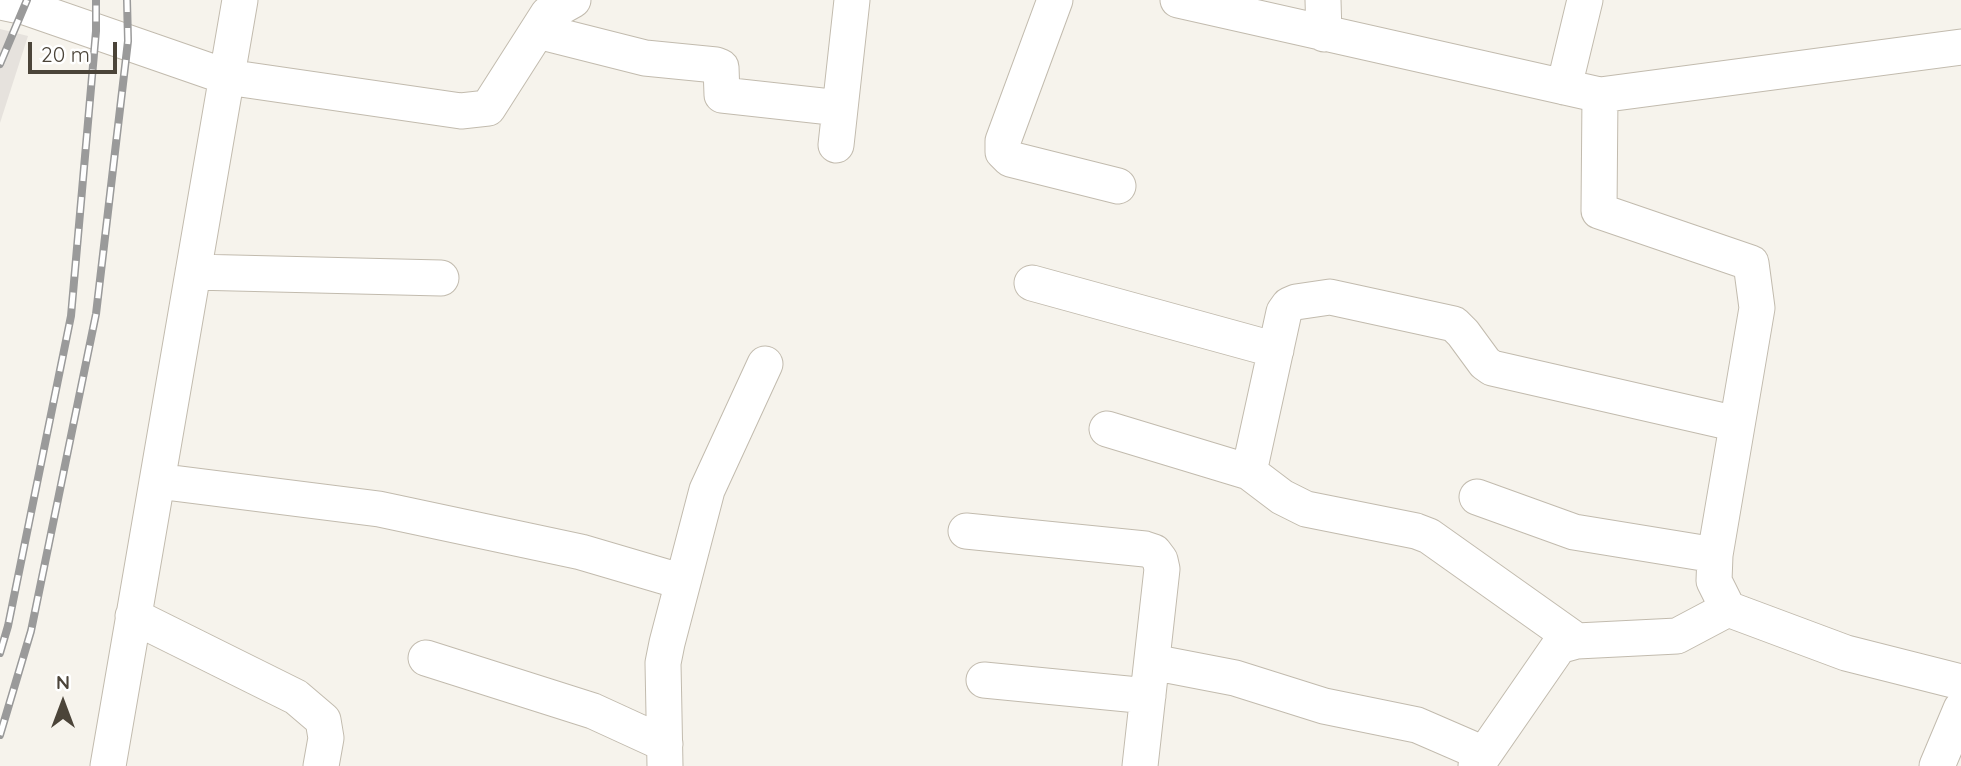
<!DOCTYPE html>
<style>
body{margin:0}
#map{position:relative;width:1961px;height:766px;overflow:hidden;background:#f6f3ec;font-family:Quicksand,sans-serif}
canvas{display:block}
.north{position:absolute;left:28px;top:668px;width:70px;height:70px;-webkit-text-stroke:5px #fff;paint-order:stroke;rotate:0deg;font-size:19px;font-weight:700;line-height:28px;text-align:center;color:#4b4439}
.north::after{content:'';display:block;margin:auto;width:24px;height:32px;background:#4b4439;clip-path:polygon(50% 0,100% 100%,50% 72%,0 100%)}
.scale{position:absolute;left:28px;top:42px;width:89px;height:32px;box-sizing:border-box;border:4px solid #4b4439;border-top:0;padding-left:9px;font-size:21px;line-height:24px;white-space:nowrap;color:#4b4439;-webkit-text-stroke:5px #fff;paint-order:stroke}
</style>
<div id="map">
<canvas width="1961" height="766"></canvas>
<div class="north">N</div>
<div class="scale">20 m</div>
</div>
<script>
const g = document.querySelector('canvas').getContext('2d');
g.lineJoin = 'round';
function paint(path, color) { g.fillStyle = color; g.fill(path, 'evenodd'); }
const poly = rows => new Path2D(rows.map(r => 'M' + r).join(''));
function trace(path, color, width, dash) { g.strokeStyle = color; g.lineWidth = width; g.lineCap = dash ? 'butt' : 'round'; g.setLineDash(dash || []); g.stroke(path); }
const industrial = poly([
 [0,29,28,36,0,123]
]);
const minor = poly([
 [1055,0,1003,141,1003,152,1010,159,1118,186],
 [1178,0,1600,95,1961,47],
 [1323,0,1324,34],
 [0,2,25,7,227,77,461,111,488,108,548,14,573,0],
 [538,31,645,58,716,65,721,67,722,95,840,108],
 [1564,87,1585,0],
 [1600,95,1599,211,1751,263,1757,308,1715,555,1714,581,1728,609,1846,653,1961,682],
 [836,145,852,0],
 [193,272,441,278],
 [1032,283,1276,350],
 [1107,429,1249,472,1282,497,1306,509,1416,531,1429,536,1577,641],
 [1249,472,1284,312,1289,305,1296,302,1330,297,1454,324,1463,333,1485,363,1492,368,1737,424],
 [157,481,379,509,581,552,683,582],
 [1477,497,1574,532,1715,555],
 [966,531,1145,549,1154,552,1160,560,1162,569,1140,766],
 [133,616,296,697,323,720,326,738,321,766],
 [426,658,593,711,665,744],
 [1152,662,1235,678,1324,706,1417,725,1484,754],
 [984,680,1148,696],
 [108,766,240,0],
 [665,766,663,663,667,643,707,490,765,364],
 [1476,766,1559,646,1577,641,1677,636,1728,609],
 [1937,766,1961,709]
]);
const rail = poly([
 [0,64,27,0],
 [0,653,8,626,71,316,96,31,96,0],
 [0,735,31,631,96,314,128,41,127,0]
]);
paint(industrial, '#e6e2dd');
trace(minor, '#c2bbae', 37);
trace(minor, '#fff', 35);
trace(rail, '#9a9a9a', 8);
trace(rail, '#fff', 5, [16]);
</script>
